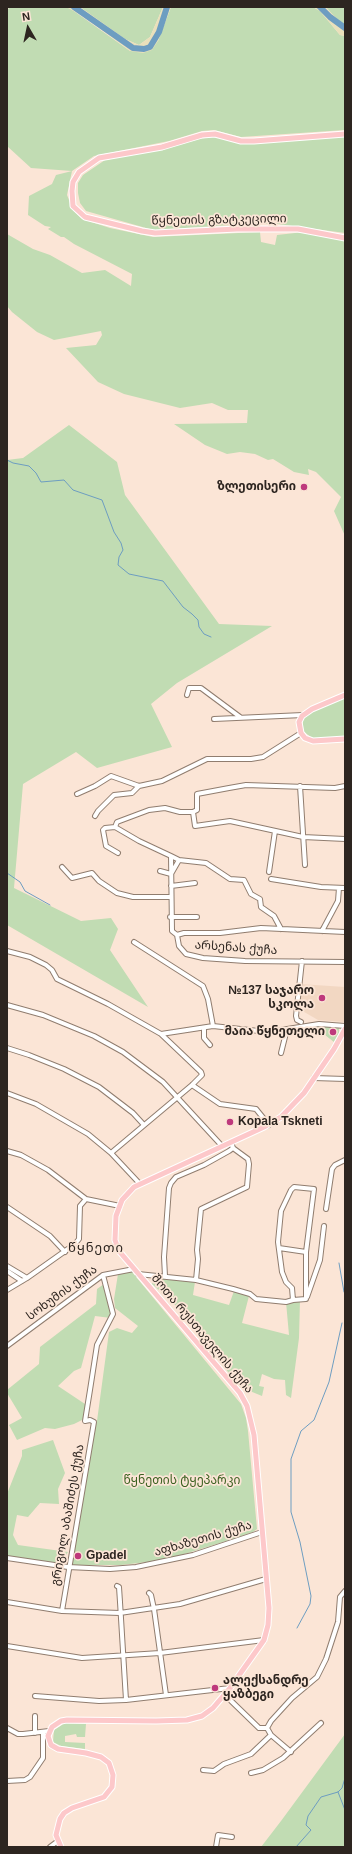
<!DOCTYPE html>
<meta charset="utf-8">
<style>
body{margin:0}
#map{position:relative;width:352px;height:1854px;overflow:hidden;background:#fbe5d6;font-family:Arial,sans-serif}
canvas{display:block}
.frame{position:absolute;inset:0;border:8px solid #2d2520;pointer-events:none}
.north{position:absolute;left:8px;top:8px;width:40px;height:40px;-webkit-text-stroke:3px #fbe5d6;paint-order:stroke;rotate:351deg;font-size:11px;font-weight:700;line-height:16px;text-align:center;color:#2d2520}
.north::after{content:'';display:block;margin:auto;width:14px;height:18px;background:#2d2520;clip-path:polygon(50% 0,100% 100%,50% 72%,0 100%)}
</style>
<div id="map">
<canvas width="352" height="1854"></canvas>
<div class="frame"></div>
<div class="north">N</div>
</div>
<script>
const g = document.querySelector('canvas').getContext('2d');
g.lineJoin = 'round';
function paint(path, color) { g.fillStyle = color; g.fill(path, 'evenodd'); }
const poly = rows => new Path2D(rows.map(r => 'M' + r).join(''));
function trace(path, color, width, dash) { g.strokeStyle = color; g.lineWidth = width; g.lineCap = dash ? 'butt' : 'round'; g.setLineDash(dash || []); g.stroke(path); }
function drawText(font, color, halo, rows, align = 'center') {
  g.font = font + ' Arial,"Noto Sans Georgian",sans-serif'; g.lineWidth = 3.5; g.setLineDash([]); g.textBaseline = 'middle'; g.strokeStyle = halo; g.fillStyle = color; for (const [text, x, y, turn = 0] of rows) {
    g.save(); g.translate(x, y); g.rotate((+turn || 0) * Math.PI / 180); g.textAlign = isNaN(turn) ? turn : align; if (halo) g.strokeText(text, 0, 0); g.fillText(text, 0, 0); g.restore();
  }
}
const built = poly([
 [300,984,345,987,344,1022,318,1020,299,1009]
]);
const green = poly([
 [10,7,66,7,71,9,130,51,158,41,171,7,313,7,320,11,340,35,345,36,345,130,241,137,214,130,202,131,169,141,94,156,72,171,67,195,73,210,82,219,110,228,153,237,260,232,261,242,275,245,277,235,304,232,345,241,345,536,334,511,341,497,316,472,308,469,309,475,294,472,273,459,268,460,255,454,240,452,227,454,205,445,174,424,247,423,248,410,228,410,212,403,180,408,124,394,98,382,66,348,96,345,102,335,101,331,54,340,37,332,12,312,7,306,7,234,33,249,50,255,82,273,105,270,131,286,132,274,74,244,64,237,61,237,48,229,51,227,45,226,28,215,29,196,52,184,56,175,72,171,31,168,7,146,7,10],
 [80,7,163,7,150,37,139,45,125,39],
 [326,7,345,7,345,26,339,22],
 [213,137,246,143,345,137,345,233,278,224,247,224,153,230,86,211,80,203,78,193,78,183,83,175,105,160,156,150,197,139],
 [69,425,117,462,125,495,219,624,272,626,177,683,151,704,172,747,97,768,76,752,23,784,14,888,81,921,111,918,118,929,110,950,148,1007,7,925,7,460,23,458],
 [345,697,344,736,317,740,312,738,303,731,303,719,307,714,314,709],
 [319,1025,339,1028,339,1033,334,1042,325,1035,323,1036,315,1033,292,1030],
 [132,1272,241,1404,246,1418,248,1431,257,1529,253,1532,236,1538,165,1560,121,1565,71,1565,94,1427,97,1421,109,1332,117,1328,132,1333,138,1326,115,1308,114,1299,118,1274],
 [153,1275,195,1282,193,1295,229,1305,234,1291,249,1296,242,1323,289,1335,286,1302,300,1300,299,1338,291,1398,286,1395,285,1380,274,1379,262,1374,259,1386,264,1387,262,1396,240,1387,174,1304,152,1284],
 [104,1284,113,1313,111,1318,95,1316,81,1368,74,1371,58,1386,85,1404,84,1419,74,1424,55,1429,45,1428,17,1440,9,1425,22,1418,7,1393,7,1390,39,1364,40,1347,96,1304,97,1289],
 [53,1440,65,1473,58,1489,59,1504,40,1503,28,1517,17,1515,13,1535,18,1545,68,1552,60,1564,7,1557,7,1494,22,1456,22,1450],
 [65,1723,86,1724,85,1737,77,1737,76,1734,65,1736,65,1742,85,1743,85,1749,61,1746,53,1742,54,1730],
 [345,1734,345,1847,261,1847,281,1821]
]);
const sand = poly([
 [66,7,83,9,125,39,139,45,150,37,163,7,171,7,158,41,152,50,143,53,130,51,83,16],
 [313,7,325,7,345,26,345,36,340,35,320,11]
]);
const stream = poly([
 [7,460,13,463,29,466,36,473,41,482,64,480,73,490,102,500,114,532,121,543,123,550,119,557,118,565,129,574,163,581,183,607,192,614,198,620,199,627,204,634,211,637],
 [7,873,20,882,25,891,50,905],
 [339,1263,344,1292],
 [297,1628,310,1604,311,1596,300,1542,291,1512,291,1459,301,1431,314,1420,329,1382,342,1323],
 [338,1792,345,1810],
 [296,1847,311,1830,306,1825,308,1816,321,1797,338,1792,342,1788,345,1778]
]);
const river = poly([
 [74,7,133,48,144,49,150,47,159,32,167,7],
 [320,7,330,17,345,28]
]);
const minor = poly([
 [187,695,189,688,201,688,240,717],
 [214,719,303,715],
 [300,786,305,865],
 [77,794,95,786,111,776,139,786,162,781,207,759,251,759,263,757,301,733],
 [193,812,195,826,230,821,303,837,345,839],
 [95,816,98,811,114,795,132,793,139,786],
 [115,827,105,828,103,830,106,846,118,853],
 [171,856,172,931,177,935,179,946,186,954,203,958,245,961,345,962],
 [62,867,72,878,92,873,99,881,117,893,133,897,171,897],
 [160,871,171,874,179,860],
 [269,872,275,831],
 [271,879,321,887,345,888],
 [171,886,195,883],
 [170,917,197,917],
 [281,929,274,916,261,907,260,899,251,894,244,880,230,879,206,863,179,860,171,856,139,841,115,827,117,822,149,810,165,808,180,812,193,812,197,810,197,794,229,788,246,785,335,788,345,786],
 [322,931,338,901,339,888],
 [177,935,184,933,220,933,261,928,345,932],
 [134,942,203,986,208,999,213,1026],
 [7,951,30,957,46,965,52,970,57,979,108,1004,161,1034,213,1026,268,1032,319,1024,345,1026],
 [7,1005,43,1015,94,1036,123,1052,163,1082,222,1146],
 [301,1022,297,1020,296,1016,302,961],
 [204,1028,204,1038,210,1045],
 [7,1048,29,1055,64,1069,99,1087,133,1113,144,1125],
 [281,1053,287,1029],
 [314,1078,345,1079],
 [192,1085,220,1104,256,1109,269,1125],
 [7,1093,36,1104,88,1134,111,1153,140,1184],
 [7,1151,21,1155,48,1170,86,1199,120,1206],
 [111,1153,192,1085,202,1075,201,1072,161,1034],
 [7,1207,50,1236,65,1252],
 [326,1209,332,1169,335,1165,345,1160],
 [279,1248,306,1252],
 [7,1266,27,1278],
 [7,1271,22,1281],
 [138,1274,196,1280,233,1289,250,1294,256,1299,286,1302,293,1300,306,1299],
 [165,1276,164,1257,169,1188,171,1183,176,1177,204,1165,229,1151,233,1148,231,1142],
 [196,1280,198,1259,197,1250,201,1209,247,1187,249,1164,248,1159,233,1148],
 [7,1290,27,1278,75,1244,79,1239,80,1206,86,1199],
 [307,1297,320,1260,324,1226],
 [293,1300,292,1288,286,1282,282,1272,278,1242,281,1211,291,1190,294,1187,314,1189,306,1252,306,1299],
 [7,1346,103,1275,134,1269],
 [7,1558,68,1567,110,1569,136,1567,193,1555,262,1532],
 [117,1586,119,1587,120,1602,126,1700],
 [149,1593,151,1595,154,1609,166,1695],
 [7,1602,62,1611,120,1613,180,1604,266,1579],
 [62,1611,94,1422,90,1420,85,1421,90,1390,97,1345,113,1314,103,1275],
 [7,1646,82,1658,160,1653,264,1640],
 [225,1695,259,1728,267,1728,271,1721,292,1698,317,1677,326,1659,338,1622,340,1597,345,1591],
 [35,1696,99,1701,126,1700,230,1688],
 [7,1728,18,1734,23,1734,49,1731],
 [267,1728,271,1735,291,1752],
 [35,1733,35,1716],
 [203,1770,214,1771,224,1764,251,1754,271,1735],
 [251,1773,263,1770,283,1758,321,1723],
 [7,1781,25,1780,30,1777,43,1758,43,1732],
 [50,1847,58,1841],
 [216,1847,218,1835,232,1837]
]);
const major = poly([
 [345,134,254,141,241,141,215,134,202,135,162,147,99,158,79,172,73,182,72,191,73,206,85,217,142,231,155,233,237,229,298,229,345,238],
 [345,695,312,709,302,716,299,722,301,733,305,738,313,741,345,739],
 [61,1847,56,1835,60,1819,64,1813,72,1808,104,1797,112,1787,113,1775,109,1763,101,1757,86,1753,58,1749,51,1745,48,1736,52,1727,61,1721,67,1720,156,1721,187,1720,202,1716,213,1708,230,1688,264,1640,268,1625,269,1608,254,1435,247,1406,240,1393,119,1251,115,1240,116,1216,122,1200,134,1187,264,1127,281,1117,304,1093,334,1049,345,1029]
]);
const markers = [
 [304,487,4,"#be397c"],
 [322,998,4,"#be397c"],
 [333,1032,4,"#be397c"],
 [230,1122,4,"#be397c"],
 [78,1556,4,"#be397c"],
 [215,1688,4,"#be397c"]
];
const streetNames = [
 ["წყნეთის გზატკეცილი",219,220,-1],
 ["არსენას ქუჩა",236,948,4],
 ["სოხუმის ქუჩა",62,1293,-36],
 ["შოთა რუსთაველის ქუჩა",202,1334,50],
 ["გრიგოლ აბაშიძეს ქუჩა",68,1515,-80],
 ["აფხაზეთის ქუჩა",203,1539,-16]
];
const poiNames = [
 ["ზლეთისერი",296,487],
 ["№137 საჯარო",314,991],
 ["სკოლა",314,1005],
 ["მაია წყნეთელი",325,1032],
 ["Kopala Tskneti",238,1122,"left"],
 ["Gpadel",86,1556,"left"],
 ["ალექსანდრე",223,1681,"left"],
 ["ყაზბეგი",223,1695,"left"]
];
const parkNames = [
 ["წყნეთის ტყეპარკი",182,1481]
];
const neighbourhoodNames = [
 ["წყნეთი",96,1248]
];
paint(built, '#f2d7c2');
paint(green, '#c1dcb3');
paint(sand, '#eae0bb');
trace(stream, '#6d9dc1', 1);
trace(river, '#6d9dc1', 6);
trace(minor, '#907d6f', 6);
trace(major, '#fff', 7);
trace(minor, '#fff', 4);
trace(major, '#fdc8ca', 5);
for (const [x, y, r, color] of markers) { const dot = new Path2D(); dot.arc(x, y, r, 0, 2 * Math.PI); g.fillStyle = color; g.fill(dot); trace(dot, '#fbe5d6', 1.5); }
drawText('12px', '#2d2520', '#fbe5d6', streetNames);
drawText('bold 12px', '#2d2520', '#fbe5d6', poiNames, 'right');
drawText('12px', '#3b6120', '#fbe5d6', parkNames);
g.letterSpacing = '1px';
drawText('13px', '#2d2520', '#fbe5d6', neighbourhoodNames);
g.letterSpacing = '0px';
</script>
